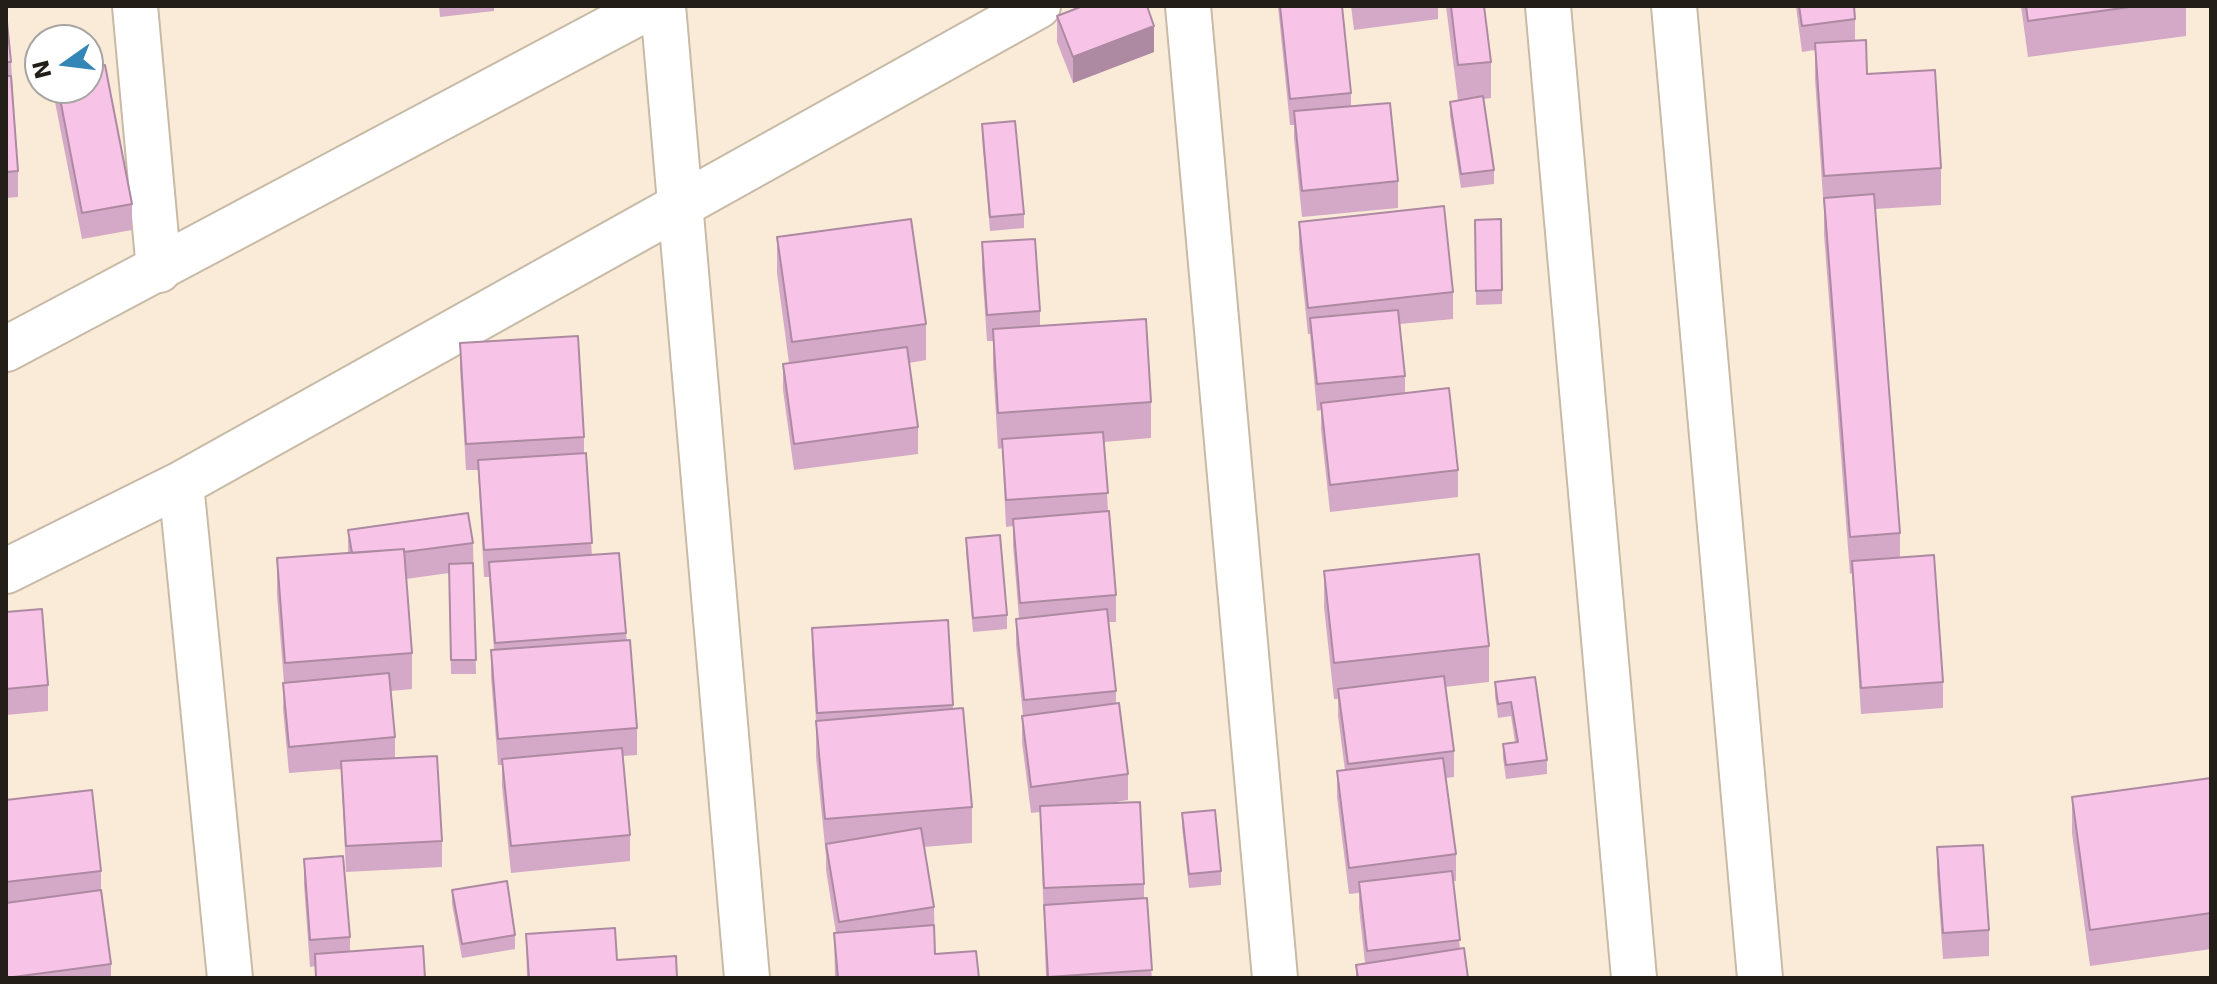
<!DOCTYPE html>
<style>
body{margin:0}
#map{position:relative;width:2217px;height:984px;overflow:hidden;background:#f9ebd7;font-family:"DejaVu Sans",sans-serif}
canvas{display:block}
.frame{position:absolute;inset:0;border:8px solid #231e17;pointer-events:none}
.north{position:absolute;left:24px;top:24px;width:80px;height:80px;box-sizing:border-box;background:#fff;border:2px solid #a7a5a2;border-radius:50%;rotate:256deg;font-size:22px;font-weight:700;line-height:32px;text-align:center;color:#231e17}
.north::after{content:'';display:block;margin:auto;width:28px;height:36px;background:#3486b7;clip-path:polygon(50% 0,100% 100%,50% 72%,0 100%)}
</style>
<div id="map">
<canvas width="2217" height="984"></canvas>
<div class="frame"></div>
<div class="north">N</div>
</div>
<script>
const g = document.querySelector('canvas').getContext('2d');
g.lineJoin = 'round';
const poly = rows => new Path2D(rows.map(r => 'M' + r).join(''));
function trace(path, color, width, dash) { g.strokeStyle = color; g.lineWidth = width; g.lineCap = dash ? 'butt' : 'round'; g.setLineDash(dash || []); g.stroke(path); }
function paint(path, color) { g.fillStyle = color; g.fill(path, 'evenodd'); }
const street = poly([
 [135,6,159,270],
 [663,6,747,978],
 [1188,6,1275,978],
 [1548,6,1634,978],
 [1674,6,1760,978],
 [6,349,651,6],
 [181,484,230,978],
 [6,571,181,484,1038,6]
]);
const wall = poly([
 [439,6,494,6,494,11,440,17],
 [1278,6,1342,6,1351,93,1351,106,1398,181,1398,208,1302,217,1294,138,1294,125,1290,125],
 [1351,6,1438,6,1438,19,1354,30],
 [1446,6,1484,6,1491,62,1491,98,1484,99,1494,170,1494,184,1461,188,1450,116,1450,102,1458,100],
 [1796,6,1854,6,1855,19,1855,41,1867,74,1941,168,1941,205,1875,209,1900,533,1900,557,1943,682,1943,708,1861,714,1852,573,1850,574,1824,234,1824,212,1815,79,1815,50,1802,52],
 [2021,6,2186,6,2186,36,2028,57],
 [6,12,11,62,18,171,18,197,6,198],
 [1057,16,1154,52,1073,83,1057,42],
 [55,88,88,88,132,204,132,230,82,239,55,102],
 [982,124,1024,214,1024,228,990,231,982,138],
 [1475,220,1502,290,1502,304,1476,305],
 [1299,222,1453,292,1453,319,1400,324,1405,376,1405,393,1458,470,1458,497,1330,512,1321,429,1321,410,1317,411,1310,334,1308,334,1299,248],
 [777,237,926,324,926,360,909,363,918,427,918,454,794,470,783,390,783,364,789,363,777,273],
 [982,242,1040,311,1040,326,1151,402,1151,438,1104,442,1108,511,1116,595,1116,622,1109,622,1116,691,1116,703,1128,774,1128,800,1104,804,1144,884,1144,899,1152,978,1046,978,1040,812,1031,813,1022,742,1022,716,1023,716,1016,645,1016,619,1019,618,1013,545,1013,526,1006,527,1002,448,998,449,993,366,993,341,987,341,982,269],
 [460,343,584,437,584,453,592,555,626,633,637,728,637,755,623,756,630,835,630,861,511,873,502,786,502,765,498,765,491,677,491,650,494,650,489,577,484,577,478,470,466,470,460,369],
 [348,530,473,543,476,674,451,674,449,573,406,579,412,653,412,689,391,691,395,737,395,758,442,841,442,867,346,872,341,769,289,773,283,709,284,683,277,595,277,558,348,553],
 [966,538,1007,615,1007,629,973,632,966,552],
 [1324,571,1489,646,1489,682,1445,687,1454,751,1454,777,1446,778,1456,854,1456,881,1453,881,1460,949,1468,978,1356,978,1356,965,1365,963,1359,908,1359,893,1349,894,1337,797,1337,771,1345,770,1338,716,1338,699,1334,699,1324,607],
 [6,612,48,685,48,711,6,715],
 [948,620,953,709,972,807,972,843,924,847,934,907,935,954,979,978,835,978,834,933,836,933,826,870,826,856,816,757,816,721,812,654,812,628],
 [1535,677,1547,760,1547,774,1506,779,1503,758,1503,744,1515,742,1511,716,1498,718,1495,696,1495,682],
 [2211,778,2211,949,2090,966,2072,833,2072,797],
 [6,800,101,871,101,890,111,964,111,978,6,978],
 [1182,813,1221,871,1221,885,1189,888,1182,827],
 [1937,847,1989,930,1989,956,1943,959,1937,873],
 [304,859,350,937,350,952,425,978,315,978,315,966,310,967,304,885],
 [452,890,515,935,515,949,462,958,452,904],
 [526,934,617,960,677,978,527,978]
]);
const shadedWall = poly([
 [1154,26,1154,52,1073,83,1073,57]
]);
const building = poly([
 [1083,6,1147,6,1154,26,1073,57,1057,16,1083,6],
 [1280,6,1342,6,1351,93,1290,99,1280,6],
 [1451,6,1484,6,1491,62,1458,65,1451,6],
 [1799,6,1854,6,1855,19,1802,26,1799,6],
 [2026,6,2137,6,2028,21,2026,6],
 [6,12,11,62,6,62,6,12],
 [1866,40,1867,74,1935,70,1941,168,1824,176,1815,43,1866,40],
 [105,65,132,204,82,213,58,88,88,88,88,69,105,65],
 [6,76,11,76,18,171,6,172,6,76],
 [1483,96,1494,170,1461,174,1450,102,1483,96],
 [1390,103,1398,181,1302,191,1294,111,1390,103],
 [1015,121,1024,214,990,217,982,124,1015,121],
 [1874,194,1900,533,1850,537,1824,198,1874,194],
 [1444,206,1453,292,1308,308,1299,222,1444,206],
 [911,219,926,324,792,342,777,237,911,219],
 [1501,219,1502,290,1476,291,1475,220,1501,219],
 [1035,239,1040,311,987,315,982,242,1035,239],
 [1398,310,1405,376,1317,384,1310,318,1398,310],
 [1146,319,1151,402,998,413,993,329,1146,319],
 [578,336,584,437,466,444,460,343,578,336],
 [907,347,918,427,794,444,783,364,907,347],
 [1449,388,1458,470,1330,485,1321,403,1449,388],
 [1103,432,1108,493,1006,500,1002,439,1103,432],
 [586,453,592,543,484,550,478,460,586,453],
 [1109,511,1116,595,1020,603,1013,519,1109,511],
 [468,513,473,543,404,552,404,549,352,553,348,530,468,513],
 [1000,535,1007,615,973,618,966,538,1000,535],
 [404,549,412,653,285,663,277,558,404,549],
 [619,553,626,633,495,643,489,562,619,553],
 [1479,554,1489,646,1334,663,1324,571,1479,554],
 [1934,555,1943,682,1861,688,1852,561,1934,555],
 [473,563,476,660,451,660,449,564,473,563],
 [42,609,48,685,6,689,6,612,42,609],
 [1107,609,1116,691,1024,700,1016,619,1107,609],
 [948,620,953,705,817,713,812,628,948,620],
 [630,640,637,728,498,739,491,650,630,640],
 [389,673,395,737,289,747,283,683,389,673],
 [1444,676,1454,751,1348,764,1338,689,1444,676],
 [1535,677,1547,760,1506,765,1503,744,1518,742,1511,702,1498,704,1495,682,1535,677],
 [1119,703,1128,774,1031,787,1022,716,1119,703],
 [963,708,972,807,825,819,816,721,963,708],
 [622,748,630,835,511,846,502,759,622,748],
 [437,756,442,841,346,846,341,761,437,756],
 [1443,758,1456,854,1349,868,1337,771,1443,758],
 [2211,778,2211,913,2090,930,2072,797,2211,778],
 [92,790,101,871,6,882,6,800,92,790],
 [1140,802,1144,884,1044,888,1040,806,1140,802],
 [1215,810,1221,871,1189,874,1182,813,1215,810],
 [921,828,934,907,839,922,826,844,921,828],
 [1983,845,1989,930,1943,933,1937,847,1983,845],
 [343,856,350,937,310,940,304,859,343,856],
 [1452,871,1460,940,1367,951,1359,882,1452,871],
 [507,881,515,935,462,944,452,890,507,881],
 [101,890,111,964,6,978,6,903,101,890],
 [1147,898,1152,970,1048,977,1044,905,1147,898],
 [934,925,935,954,976,951,979,978,838,978,834,933,934,925],
 [615,928,617,960,676,956,677,978,529,978,526,934,615,928],
 [423,946,425,978,316,978,315,954,423,946],
 [1464,948,1468,978,1358,978,1356,965,1464,948]
]);
trace(street, '#c7baa6', 48);
trace(street, '#fff', 44);
paint(wall, '#d4a9c7');
paint(shadedWall, '#ad89a2');
paint(building, '#f7c4e7');
trace(building, '#ad89a2', 2);
</script>
